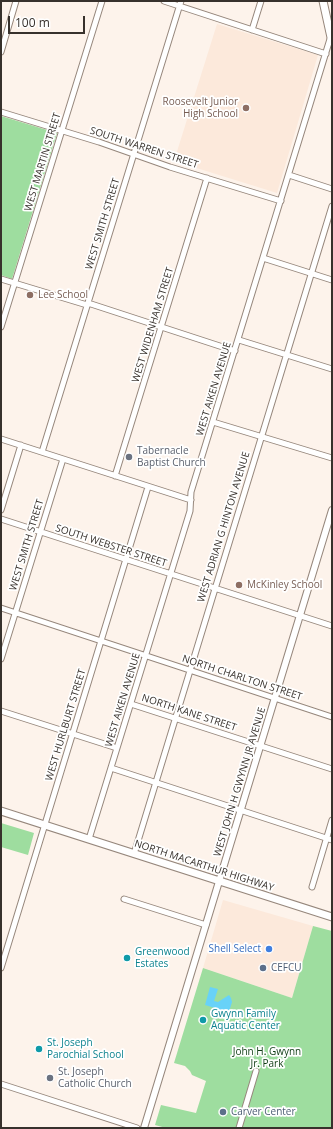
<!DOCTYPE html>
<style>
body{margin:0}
#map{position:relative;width:333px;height:1129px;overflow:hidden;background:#fdf3eb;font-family:"Open Sans",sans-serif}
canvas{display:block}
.frame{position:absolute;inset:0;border:2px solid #37312c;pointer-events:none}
.scale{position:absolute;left:8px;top:16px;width:77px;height:18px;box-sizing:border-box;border:2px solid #37312c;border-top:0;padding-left:5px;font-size:12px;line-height:14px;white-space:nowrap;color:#37312c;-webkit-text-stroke:3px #fff;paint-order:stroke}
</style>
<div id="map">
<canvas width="333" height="1129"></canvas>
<div class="frame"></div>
<div class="scale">100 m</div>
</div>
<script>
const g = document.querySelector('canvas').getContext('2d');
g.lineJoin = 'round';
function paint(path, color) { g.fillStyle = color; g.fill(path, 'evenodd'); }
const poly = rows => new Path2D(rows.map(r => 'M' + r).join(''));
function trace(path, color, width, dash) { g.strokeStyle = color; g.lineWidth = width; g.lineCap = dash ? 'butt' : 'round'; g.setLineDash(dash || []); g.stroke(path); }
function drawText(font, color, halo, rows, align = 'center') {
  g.font = font + ' "Open Sans",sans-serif'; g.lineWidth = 3.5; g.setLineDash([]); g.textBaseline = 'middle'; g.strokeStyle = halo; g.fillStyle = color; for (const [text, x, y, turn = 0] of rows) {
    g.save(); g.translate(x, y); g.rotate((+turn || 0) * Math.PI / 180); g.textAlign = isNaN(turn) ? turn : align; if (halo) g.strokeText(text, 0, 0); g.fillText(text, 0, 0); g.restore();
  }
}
const built = poly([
 [217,24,318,55,277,193,174,161],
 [223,900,313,926,292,998,203,968]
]);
const green = poly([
 [1,116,57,133,12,279,1,275],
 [1,823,34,833,28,855,1,847],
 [313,926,332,931,332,1128,166,1128,155,1125,161,1105,196,1113,206,1081,192,1075,190,1071,185,1066,174,1063,203,968,292,998]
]);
const water = poly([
 [210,987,218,989,214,1001,218,1002,229,995,231,998,232,1002,229,1012,227,1015,222,1017,218,1009,205,1005]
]);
const minor = poly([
 [164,1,326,54],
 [252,30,261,1],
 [1,52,16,1],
 [1,112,99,142,170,167,281,201],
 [289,175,332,189],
 [263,258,332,280],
 [1,279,87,305],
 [88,303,235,351],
 [1,327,102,1],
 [239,340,332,369],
 [213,422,332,458],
 [1,439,191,500],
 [42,452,181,1],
 [115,476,207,178],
 [1,510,21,445],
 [1,519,332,626],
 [1,608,332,717],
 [1,659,63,459],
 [131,704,332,769],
 [1,711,117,748],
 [111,768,332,840],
 [89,839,190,511,191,492,330,39],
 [134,854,332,206],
 [312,887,332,820],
 [124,899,206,925],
 [1,968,148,487],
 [1,1084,137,1128],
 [239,1128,256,1071]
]);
const tertiary = poly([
 [144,1128,332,510]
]);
const secondary = poly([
 [323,1,332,42],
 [1,811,332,917]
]);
const markers = [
 [246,108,4,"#8d6e63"],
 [30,295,4,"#8d6e63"],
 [129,457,4,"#6b7280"],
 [239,585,4,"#8d6e63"],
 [269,949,4,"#3f7fe0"],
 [127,958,4,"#0f9aa8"],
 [263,968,4,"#5c6f8a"],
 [203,1020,4,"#0f9aa8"],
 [39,1049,4,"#0f9aa8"],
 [50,1078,4,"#6b7280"],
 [223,1112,4,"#5c6f8a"]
];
const educationNames = [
 ["Roosevelt Junior",238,102,"right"],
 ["High School",238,114,"right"],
 ["Lee School",38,295],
 ["McKinley School",247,585]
];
const streetNames = [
 ["SOUTH WARREN STREET",144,148,18],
 ["WEST MARTIN STREET",43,162,-73],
 ["WEST SMITH STREET",103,224,-73],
 ["WEST WIDENHAM STREET",153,325,-73],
 ["WEST AIKEN AVENUE",214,389,-73],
 ["WEST ADRIAN G HINTON AVENUE",224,527,-73],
 ["WEST SMITH STREET",27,545,-73],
 ["SOUTH WEBSTER STREET",111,546,18],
 ["NORTH CHARLTON STREET",242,678,18],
 ["WEST AIKEN AVENUE",123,700,-73],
 ["NORTH KANE STREET",189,713,18],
 ["WEST HURLBURT STREET",66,725,-73],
 ["WEST JOHN H GWYNN JR AVENUE",240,782,-73],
 ["NORTH MACARTHUR HIGHWAY",204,866,18]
];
const worshipNames = [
 ["Tabernacle",137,451],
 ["Baptist Church",137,463],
 ["St. Joseph",58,1072],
 ["Catholic Church",58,1084]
];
const shopNames = [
 ["Shell Select",261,949]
];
const cultureNames = [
 ["Greenwood",135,952],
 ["Estates",135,964],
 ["Gwynn Family",211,1014],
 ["Aquatic Center",211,1026],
 ["St. Joseph",47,1043],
 ["Parochial School",47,1055]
];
const serviceNames = [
 ["CEFCU",271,968],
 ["Carver Center",231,1112]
];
const parkNames = [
 ["John H. Gwynn",267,1052],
 ["Jr. Park",267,1064]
];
paint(built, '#fce9db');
paint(green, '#9edd9f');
paint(water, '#68d2f8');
trace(minor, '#96877c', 7);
trace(tertiary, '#96877c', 8);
trace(secondary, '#96877c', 9);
trace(minor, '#fff', 5);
trace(tertiary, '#fff', 6);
trace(secondary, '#fff', 7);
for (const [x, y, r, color] of markers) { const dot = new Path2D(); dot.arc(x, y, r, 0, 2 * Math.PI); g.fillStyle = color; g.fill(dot); trace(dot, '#fff', 1.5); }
drawText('10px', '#785e54', '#fff', educationNames, 'left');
drawText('10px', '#37312c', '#fff', streetNames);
drawText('10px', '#5b616d', '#fff', worshipNames, 'left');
drawText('10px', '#366cbe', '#fff', shopNames, 'right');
drawText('10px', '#0d838f', '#fff', cultureNames, 'left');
drawText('10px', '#4e5e75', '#fff', serviceNames, 'left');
drawText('10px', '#0f3d14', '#fff', parkNames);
</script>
